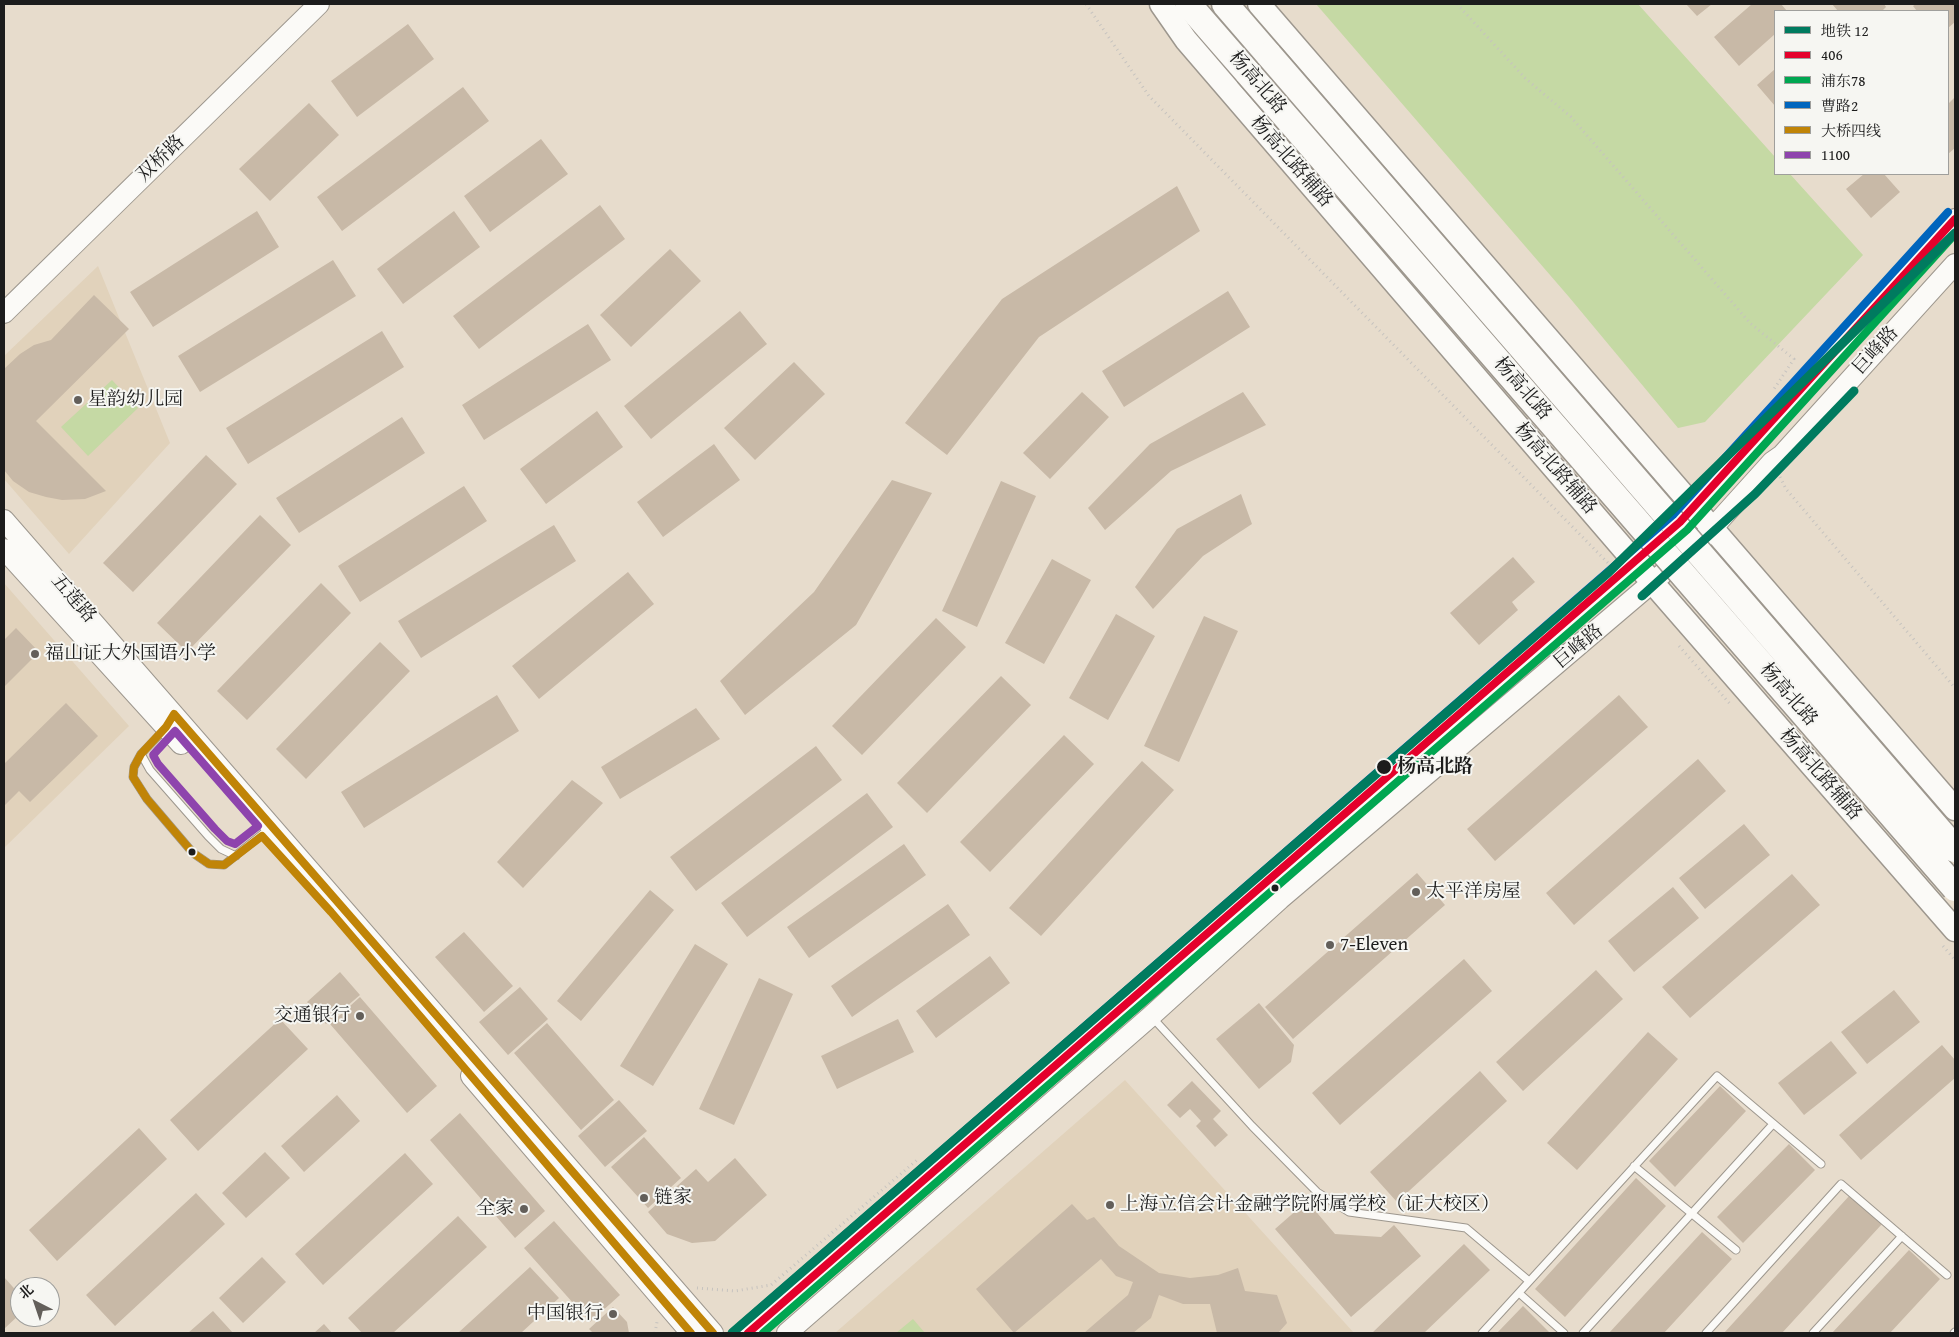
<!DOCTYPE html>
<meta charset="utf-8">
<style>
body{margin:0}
#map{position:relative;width:1959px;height:1337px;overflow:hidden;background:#e7dccc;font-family:"Gentium Book Plus","Noto Serif SC",serif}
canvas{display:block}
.frame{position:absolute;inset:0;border:5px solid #1c1c1c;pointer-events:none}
.legend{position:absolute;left:1774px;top:10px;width:175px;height:165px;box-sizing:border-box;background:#f6f6f2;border:1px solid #9f9f9c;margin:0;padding:6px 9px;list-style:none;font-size:15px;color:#1c1c1c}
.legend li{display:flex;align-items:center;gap:10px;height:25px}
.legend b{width:25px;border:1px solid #9f9f9c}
.north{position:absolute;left:10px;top:1277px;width:50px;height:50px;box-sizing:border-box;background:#f6f6f2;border:1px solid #9f9f9c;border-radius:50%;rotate:319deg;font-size:14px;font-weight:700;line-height:20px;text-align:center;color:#1c1c1c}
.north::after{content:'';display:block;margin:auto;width:18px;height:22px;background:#635f5a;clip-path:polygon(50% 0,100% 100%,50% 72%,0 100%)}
</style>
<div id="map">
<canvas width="1959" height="1337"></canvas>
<div class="frame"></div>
<ul class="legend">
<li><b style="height:6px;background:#007b5f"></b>地铁 12</li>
<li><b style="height:6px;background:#e4002b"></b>406</li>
<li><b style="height:6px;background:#00a651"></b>浦东78</li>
<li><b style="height:6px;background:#0065bd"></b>曹路2</li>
<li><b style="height:6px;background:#c08407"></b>大桥四线</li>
<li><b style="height:6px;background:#8e44ad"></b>1100</li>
</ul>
<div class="north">北</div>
</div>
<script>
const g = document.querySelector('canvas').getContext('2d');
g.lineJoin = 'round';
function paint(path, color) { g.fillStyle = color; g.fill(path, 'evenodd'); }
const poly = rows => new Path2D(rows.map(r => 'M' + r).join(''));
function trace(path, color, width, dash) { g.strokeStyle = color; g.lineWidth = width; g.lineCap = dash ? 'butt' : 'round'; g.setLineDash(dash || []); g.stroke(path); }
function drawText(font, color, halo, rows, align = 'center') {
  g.font = font + ' "Gentium Book Plus","Noto Serif SC",serif'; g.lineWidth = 4; g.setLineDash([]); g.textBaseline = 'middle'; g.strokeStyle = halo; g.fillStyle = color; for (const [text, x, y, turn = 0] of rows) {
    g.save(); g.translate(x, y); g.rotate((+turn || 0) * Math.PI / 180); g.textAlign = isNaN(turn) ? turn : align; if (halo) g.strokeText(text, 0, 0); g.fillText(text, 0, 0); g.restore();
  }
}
const built = poly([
 [98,266,170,443,69,554,4,479,4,356],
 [4,583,129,726,4,848],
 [1125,1080,1354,1333,835,1333]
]);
const green = poly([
 [1316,4,1638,4,1775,157,1775,174,1790,174,1863,255,1705,422,1678,428,1569,297],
 [112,380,138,408,88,456,61,427],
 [913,1319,925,1333,896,1333]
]);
const building = poly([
 [1686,4,1712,4,1697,16],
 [1752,4,1781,4,1787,11,1775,11,1775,34,1739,66,1714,37],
 [1832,4,1884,4,1886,7,1882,11,1838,11],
 [1916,4,1955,4,1955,22,1948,28,1948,11,1917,11,1913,6],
 [408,24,434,59,357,117,331,81],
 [1775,69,1775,106,1757,85],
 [463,87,489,121,342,231,317,197],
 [1955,97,1955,148,1948,154,1948,104],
 [309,103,339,135,270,201,239,169],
 [541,139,568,174,490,232,464,196],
 [1864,174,1884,174,1900,192,1871,218,1846,189],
 [1177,186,1200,231,1039,337,947,455,905,423,1002,299],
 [600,205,625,239,479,349,453,316],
 [257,211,279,247,153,327,130,292],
 [454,211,480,247,403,304,377,269],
 [670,249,701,281,631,347,600,315],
 [333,260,356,296,200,392,178,356],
 [1228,291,1250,327,1124,407,1102,371],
 [94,295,129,329,36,421,106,491,85,499,62,500,46,497,29,492,13,481,4,470,4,369,20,354,34,345,51,340],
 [740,311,767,344,651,439,624,406],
 [588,324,611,360,484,440,462,405],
 [382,331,404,367,248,464,226,428],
 [794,362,825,394,755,460,724,428],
 [1082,392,1109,417,1050,479,1023,453],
 [1243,392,1266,425,1171,471,1105,530,1088,508,1150,444],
 [597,411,623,447,546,504,520,469],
 [402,417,425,453,299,533,276,498],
 [714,444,740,480,663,537,637,502],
 [206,455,237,484,133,592,103,563],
 [892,480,932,493,856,625,745,715,720,681,814,592],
 [1001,481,1036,496,977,627,942,611],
 [464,486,487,521,360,602,338,566],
 [1241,494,1252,524,1203,556,1153,609,1135,587,1177,529],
 [260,515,291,545,187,652,157,623],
 [554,525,576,561,421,658,398,621],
 [1513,557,1535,582,1512,602,1518,610,1479,645,1450,613],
 [1052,559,1091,580,1044,664,1005,643],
 [628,572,654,604,539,699,512,666],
 [321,583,351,613,247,720,217,691],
 [1116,614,1155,636,1108,720,1069,698],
 [1204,616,1238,631,1179,762,1144,746],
 [936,618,966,647,862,755,832,726],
 [16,628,39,652,4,687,4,640],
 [380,642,410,671,306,779,276,749],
 [1001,676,1031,705,927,813,897,783],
 [497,695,519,731,364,828,341,792],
 [1619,695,1648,727,1495,861,1467,829],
 [66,703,98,736,30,802,19,791,4,806,4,764],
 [696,708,720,739,620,799,601,767],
 [1064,735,1094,764,990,872,960,842],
 [816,746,842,780,696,891,670,857],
 [1698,759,1726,791,1574,925,1546,893],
 [1142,761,1174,790,1041,936,1009,908],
 [572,780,603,803,523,888,497,862],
 [867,793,893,827,747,937,721,903],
 [1744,824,1770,855,1705,909,1679,878],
 [904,844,926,875,809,958,787,927],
 [1417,873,1445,905,1293,1039,1265,1007],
 [1792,874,1820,905,1690,1018,1662,987],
 [1673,887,1699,918,1634,972,1608,941],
 [650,890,674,910,581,1021,557,1001],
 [948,904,970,935,852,1017,831,986],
 [464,932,513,986,484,1012,435,957],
 [695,944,728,964,653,1086,620,1066],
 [990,956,1010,983,936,1038,916,1011],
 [1464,959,1492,991,1340,1125,1312,1093],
 [1596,970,1623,999,1523,1091,1496,1062],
 [340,972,360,995,326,1024,307,1002],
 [759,978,793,994,734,1125,699,1109],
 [520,987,548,1019,508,1055,479,1022],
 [1894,990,1920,1022,1867,1064,1841,1032],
 [360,997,437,1086,407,1113,330,1024],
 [1259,1003,1294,1045,1291,1062,1259,1089,1216,1039],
 [280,1019,308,1049,198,1151,170,1120],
 [898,1019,914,1052,837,1089,821,1056],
 [547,1023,614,1100,581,1130,514,1053],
 [1648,1032,1678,1059,1577,1170,1547,1143],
 [1831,1041,1857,1073,1804,1115,1778,1083],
 [1942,1045,1955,1060,1955,1078,1861,1160,1839,1135],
 [1480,1071,1507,1101,1397,1202,1370,1172],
 [1192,1081,1221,1111,1213,1119,1228,1135,1215,1147,1196,1126,1201,1121,1190,1109,1180,1118,1167,1105],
 [1720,1086,1746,1111,1675,1187,1649,1161],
 [337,1095,360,1121,304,1172,281,1146],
 [619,1100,647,1131,605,1167,578,1136],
 [460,1113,545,1211,515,1238,430,1140],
 [139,1128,167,1159,57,1261,29,1230],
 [644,1137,681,1178,648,1208,611,1167],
 [1789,1144,1815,1170,1743,1243,1717,1217],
 [265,1152,290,1178,246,1218,222,1193],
 [405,1153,433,1184,323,1285,295,1254],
 [735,1158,767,1195,715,1241,692,1243,667,1234,648,1212,696,1169,708,1182],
 [1636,1178,1666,1206,1565,1317,1535,1289],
 [196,1193,225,1224,115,1326,86,1295],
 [1850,1195,1882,1224,1782,1333,1724,1333],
 [1307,1201,1335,1234,1381,1237,1394,1225,1421,1256,1351,1317,1275,1229],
 [1072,1204,1087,1220,1094,1217,1119,1246,1159,1273,1190,1278,1218,1275,1238,1268,1245,1291,1277,1295,1287,1323,1278,1333,1217,1333,1210,1304,1183,1304,1159,1295,1151,1318,1133,1333,1084,1333,1128,1295,1133,1282,1116,1276,1101,1259,1014,1333,976,1289],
 [458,1216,487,1247,393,1333,362,1333,348,1318],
 [554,1221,620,1295,590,1322,524,1248],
 [1702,1232,1732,1259,1664,1333,1609,1333],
 [1464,1244,1490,1270,1424,1333,1372,1333],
 [1909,1250,1940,1279,1890,1333,1832,1333],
 [262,1257,286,1282,243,1323,219,1298],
 [530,1267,559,1298,521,1333,458,1333],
 [4,1277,20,1295,20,1314,4,1329],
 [1523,1306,1549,1332,1497,1333],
 [613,1307,627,1322,629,1333,593,1333,589,1329],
 [213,1311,233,1333,188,1333],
 [324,1324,332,1333,314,1333]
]);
const path = poly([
 [1086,4,1149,96,1608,563],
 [1457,4,1525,78,1571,117,1750,323,1794,359,1774,389],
 [1780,477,1786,489,1955,688],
 [1679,646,1731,705],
 [1943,946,1955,960],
 [697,1288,735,1291,771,1285,917,1160],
 [655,1333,657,1322]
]);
const lane = poly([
 [164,730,141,754,134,767,133,777,147,799,193,853,209,864,224,865,270,828],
 [141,754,150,770,208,836,221,849,236,856],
 [1151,1016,1252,1126,1317,1192,1349,1212,1466,1228,1529,1281],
 [1634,1166,1736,1250],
 [1519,1293,1564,1333],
 [1482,1333,1717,1076,1821,1164],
 [1583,1333,1773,1124],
 [1706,1333,1841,1184,1947,1275],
 [1813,1333,1902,1236],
 [1954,1333,1955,1332]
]);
const secondary = poly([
 [4,313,319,4],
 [4,520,713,1333],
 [4,549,181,744],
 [471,1076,691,1333],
 [748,1333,1680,522,1955,219],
 [787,1333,1151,1016,1280,899,1700,542,1772,462,1782,455,1955,264]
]);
const primary = poly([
 [1161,4,1186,40,1652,582,1955,930],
 [1259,4,1955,809]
]);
const highway = poly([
 [1188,4,1248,73],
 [1225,4,1269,55]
]);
const highwayBridge = poly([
 [1269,55,1955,849],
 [1248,73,1955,888]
]);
const bus1 = poly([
 [748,1333,1680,522,1955,219]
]);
const bus2 = poly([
 [763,1333,1687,530,1955,234]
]);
const bus3 = poly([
 [741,1325,1673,515,1948,212]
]);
const bus4 = poly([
 [691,1333,331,912,262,836,224,865,209,864,193,853,147,799,133,777,134,767,141,754,166,727,174,714,713,1333]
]);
const bus5 = poly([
 [175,731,258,826,235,844,227,841,215,829,158,764,153,755,175,731]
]);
const metro1 = poly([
 [1642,596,1755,494,1854,391],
 [732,1333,1609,572,1955,233]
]);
const markers = [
 [78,400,5,"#635f5a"],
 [35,654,5,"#635f5a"],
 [1384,767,8,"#1c1c1c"],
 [192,852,4.5,"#1c1c1c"],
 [1275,888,4.5,"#1c1c1c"],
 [1416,892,5,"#635f5a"],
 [1330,945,5,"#635f5a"],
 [360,1016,5,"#635f5a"],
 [644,1198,5,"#635f5a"],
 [1110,1205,5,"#635f5a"],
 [524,1209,5,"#635f5a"],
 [613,1314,5,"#635f5a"]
];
const streetNames = [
 ["杨高北路",1257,83,49],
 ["双桥路",161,159,-44],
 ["杨高北路辅路",1291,162,49],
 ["巨峰路",1876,351,-48],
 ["杨高北路",1522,389,49],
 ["杨高北路辅路",1555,469,49],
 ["五莲路",73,599,49],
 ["巨峰路",1579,647,-40],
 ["杨高北路",1788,695,49],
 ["杨高北路辅路",1820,775,49]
];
const poiNames = [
 ["星韵幼儿园",88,400],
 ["福山证大外国语小学",45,654],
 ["太平洋房屋",1426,892],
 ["7-Eleven",1340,945],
 ["交通银行",350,1016,"right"],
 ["链家",654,1198],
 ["上海立信会计金融学院附属学校（证大校区）",1120,1205],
 ["全家",514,1209,"right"],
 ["中国银行",603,1314,"right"]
];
const stopNames = [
 ["杨高北路",1397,767]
];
paint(built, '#e1d2bb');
paint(green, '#c5d9a4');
paint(building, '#c8b9a7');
trace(lane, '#9d978e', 9);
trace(secondary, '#9d978e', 22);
trace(primary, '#9d978e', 25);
trace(highway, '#9d978e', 29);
trace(path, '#c6c3bf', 3, [1, 4]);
trace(lane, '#fbfaf7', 7);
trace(secondary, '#fbfaf7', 20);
trace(primary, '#fbfaf7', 22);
trace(highway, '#fbfaf7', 26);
trace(highwayBridge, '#9d978e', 29, []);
trace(highwayBridge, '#fbfaf7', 26);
trace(bus1, '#e4002b', 8);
trace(bus2, '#00a651', 8);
trace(bus3, '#0065bd', 8);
trace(bus4, '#c08407', 8);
trace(bus5, '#8e44ad', 8);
trace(metro1, '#007b5f', 9);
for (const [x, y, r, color] of markers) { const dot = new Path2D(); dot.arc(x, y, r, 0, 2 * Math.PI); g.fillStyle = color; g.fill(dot); trace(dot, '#f6f6f2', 2); }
drawText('19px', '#1c1c1c', '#f6f6f2', streetNames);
drawText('19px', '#1c1c1c', '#f6f6f2', poiNames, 'left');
drawText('bold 19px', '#1c1c1c', '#f6f6f2', stopNames, 'left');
</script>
